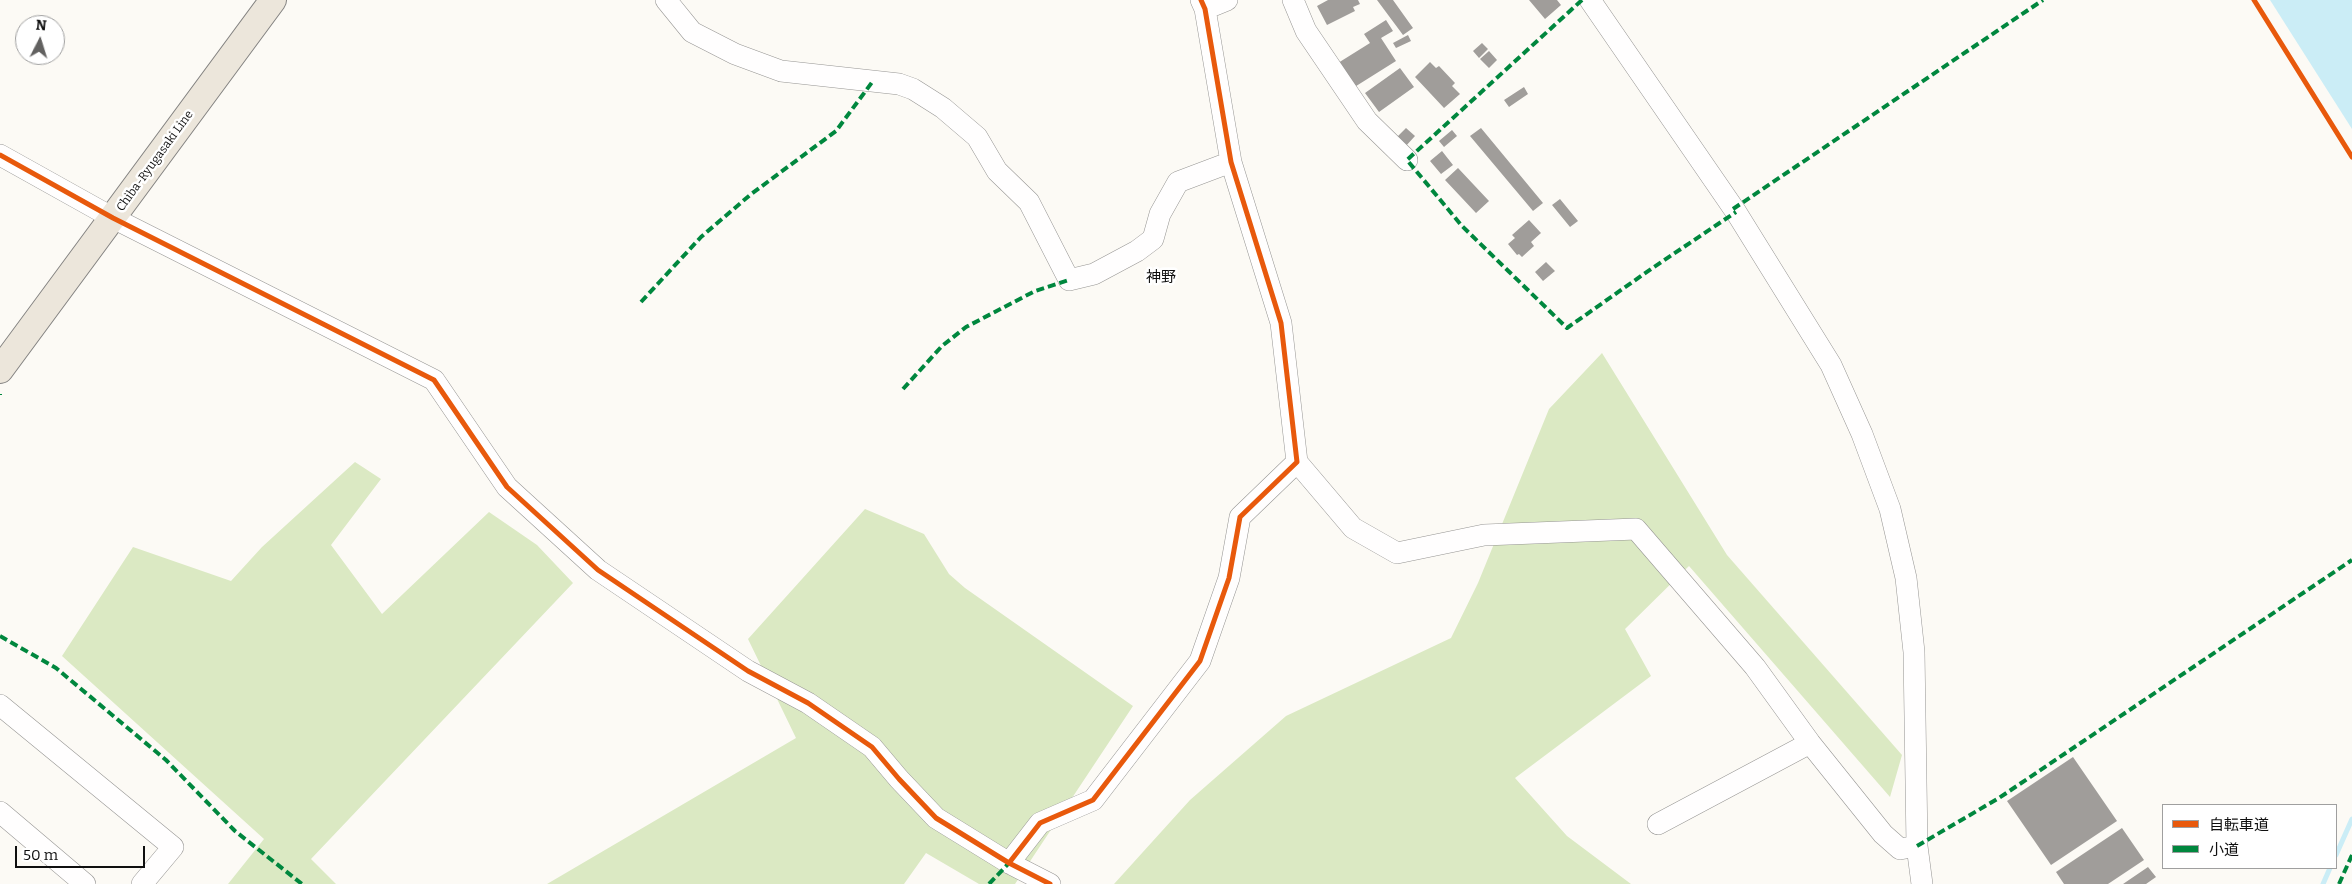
<!DOCTYPE html>
<meta charset="utf-8">
<style>
body{margin:0}
#map{position:relative;width:2352px;height:884px;overflow:hidden;background:#fcfaf5;font-family:Bitter,"Noto Sans JP",serif}
canvas{display:block}
.legend{position:absolute;left:2162px;top:804px;width:175px;height:65px;box-sizing:border-box;background:#fff;border:1px solid #9f9f9f;margin:0;padding:6px 9px;list-style:none;font-size:15px;color:#0f0f0f}
.legend li{display:flex;align-items:center;gap:10px;height:25px}
.legend b{width:25px;border:1px solid #9f9f9f}
.north{position:absolute;left:15px;top:15px;width:50px;height:50px;box-sizing:border-box;background:#fff;border:1px solid #9f9f9f;border-radius:50%;rotate:5deg;font-size:14px;font-weight:700;line-height:20px;text-align:center;color:#0f0f0f}
.north::after{content:'';display:block;margin:auto;width:18px;height:22px;background:#626160;clip-path:polygon(50% 0,100% 100%,50% 72%,0 100%)}
.scale{position:absolute;left:15px;top:846px;width:130px;height:22px;box-sizing:border-box;border:2px solid #0f0f0f;border-top:0;padding-left:6px;font-size:15px;line-height:18px;white-space:nowrap;color:#0f0f0f;-webkit-text-stroke:4px #fff;paint-order:stroke}
</style>
<div id="map">
<canvas width="2352" height="884"></canvas>
<ul class="legend">
<li><b style="height:6px;background:#e8590c"></b>自転車道</li>
<li><b style="height:6px;background:#00873e"></b>小道</li>
</ul>
<div class="north">N</div>
<div class="scale">50 m</div>
</div>
<script>
const g = document.querySelector('canvas').getContext('2d');
g.lineJoin = 'round';
function paint(path, color) { g.fillStyle = color; g.fill(path, 'evenodd'); }
const poly = rows => new Path2D(rows.map(r => 'M' + r).join(''));
function trace(path, color, width, dash) { g.strokeStyle = color; g.lineWidth = width; g.lineCap = dash ? 'butt' : 'round'; g.setLineDash(dash || []); g.stroke(path); }
function drawText(font, color, halo, rows, align = 'center') {
  g.font = font + ' Bitter,"Noto Sans JP",serif'; g.lineWidth = 5; g.setLineDash([]); g.textBaseline = 'middle'; g.strokeStyle = halo; g.fillStyle = color; for (const [text, x, y, turn = 0] of rows) {
    g.save(); g.translate(x, y); g.rotate((+turn || 0) * Math.PI / 180); g.textAlign = isNaN(turn) ? turn : align; if (halo) g.strokeText(text, 0, 0); g.fillText(text, 0, 0); g.restore();
  }
}
const forest = poly([
 [1602,353,1727,555,1902,755,1890,797,1689,566,1625,629,1651,676,1515,778,1567,836,1631,884,1114,884,1190,800,1286,716,1451,638,1478,583,1549,409],
 [355,462,381,479,331,545,382,614,489,512,537,545,573,583,311,859,336,884,228,884,264,839,62,656,133,547,231,581,262,547],
 [865,509,924,534,949,574,965,588,1133,706,1015,884,979,884,926,853,904,884,547,884,796,738,748,639]
]);
const water = poly([
 [2270,0,2352,0,2352,129]
]);
const stream = poly([
 [2336,855,2352,819],
 [2323,884,2330,868]
]);
const building = poly([
 [1328,0,1358,0,1360,4,1353,7,1355,11,1327,25,1317,6],
 [1377,0,1393,0,1413,28,1403,35],
 [1529,0,1557,0,1561,5,1545,19],
 [1386,20,1393,31,1381,38,1396,61,1353,88,1338,63,1370,43,1364,34],
 [1408,35,1411,41,1396,48,1393,43],
 [1482,43,1488,49,1479,58,1473,51],
 [1489,51,1497,60,1489,68,1480,59],
 [1430,62,1436,68,1439,66,1455,83,1452,86,1460,94,1444,108,1415,77],
 [1400,68,1414,87,1379,112,1365,93],
 [1524,87,1528,94,1509,107,1504,100],
 [1406,128,1415,136,1405,147,1396,138],
 [1481,128,1543,203,1533,211,1470,136],
 [1452,130,1457,136,1444,147,1439,141],
 [1442,151,1453,165,1441,174,1430,161],
 [1458,168,1489,201,1476,213,1445,180],
 [1560,199,1578,221,1570,227,1552,205],
 [1529,220,1541,233,1531,242,1534,246,1522,257,1519,254,1517,255,1508,244,1515,238,1512,235],
 [1546,262,1555,271,1543,281,1535,272],
 [2073,757,2117,821,2051,865,2007,801],
 [2122,828,2144,860,2108,884,2064,884,2056,872],
 [2148,867,2156,877,2146,884,2123,884]
]);
const minor = poly([
 [666,0,692,32,735,54,781,71,899,84,913,89,943,108,977,137,997,171,1029,202,1069,280,1094,274,1137,251,1153,239,1160,214,1178,182,1231,162],
 [1293,0,1306,31,1367,121,1407,160],
 [1590,0,1736,212,1831,365,1862,434,1890,509,1906,578,1914,652,1917,846,1922,884],
 [1205,9,1227,0],
 [0,155,113,218,434,380,507,487,598,570,748,671,808,703,872,747,899,779,936,818,1009,863],
 [1297,462,1353,528,1397,553,1484,535,1636,529,1755,667,1810,743,1883,834,1900,849,1917,846],
 [0,705,173,847,142,884],
 [0,812,85,884],
 [1658,824,1810,743],
 [1050,884,1009,863,1040,823,1093,800,1200,661,1229,578,1240,517,1297,462,1281,323,1231,162,1205,9,1201,0]
]);
const major = poly([
 [0,370,273,0]
]);
const quiet = poly([
 [1582,0,1407,160,1462,226,1567,328,1651,269,1736,212],
 [1733,209,2043,0],
 [641,302,701,237,750,195,836,131,873,81],
 [903,389,942,346,966,327,1035,291,1069,280],
 [0,394,0,395],
 [0,636,56,668,166,760,235,831,302,884],
 [1917,846,1999,798,2352,560],
 [989,884,1009,863],
 [2339,884,2352,855]
]);
const cycleway = poly([
 [2254,0,2352,157],
 [0,155,113,218,434,380,507,487,598,570,748,671,808,703,872,747,899,779,936,818,1009,863],
 [1050,884,1009,863,1040,823,1093,800,1200,661,1229,578,1240,517,1297,462,1281,323,1231,162,1205,9,1201,0]
]);
const streetNames = [
 ["Chiba-Ryugasaki Line",155,161,-54]
];
const quarterNames = [
 ["神野",1161,278]
];
paint(forest, '#dbe9c3');
paint(water, '#cbedf6');
trace(stream, '#cbedf6', 5);
paint(building, '#a09d9a');
trace(minor, '#969593', 22);
trace(major, '#838280', 28);
trace(minor, '#fffefe', 21);
trace(major, '#ece6db', 26);
trace(quiet, '#00873e', 4, [8, 4]);
trace(cycleway, '#e8590c', 5);
drawText('12px', '#0f0f0f', '#fff', streetNames);
drawText('15px', '#0f0f0f', '#fff', quarterNames);
</script>
